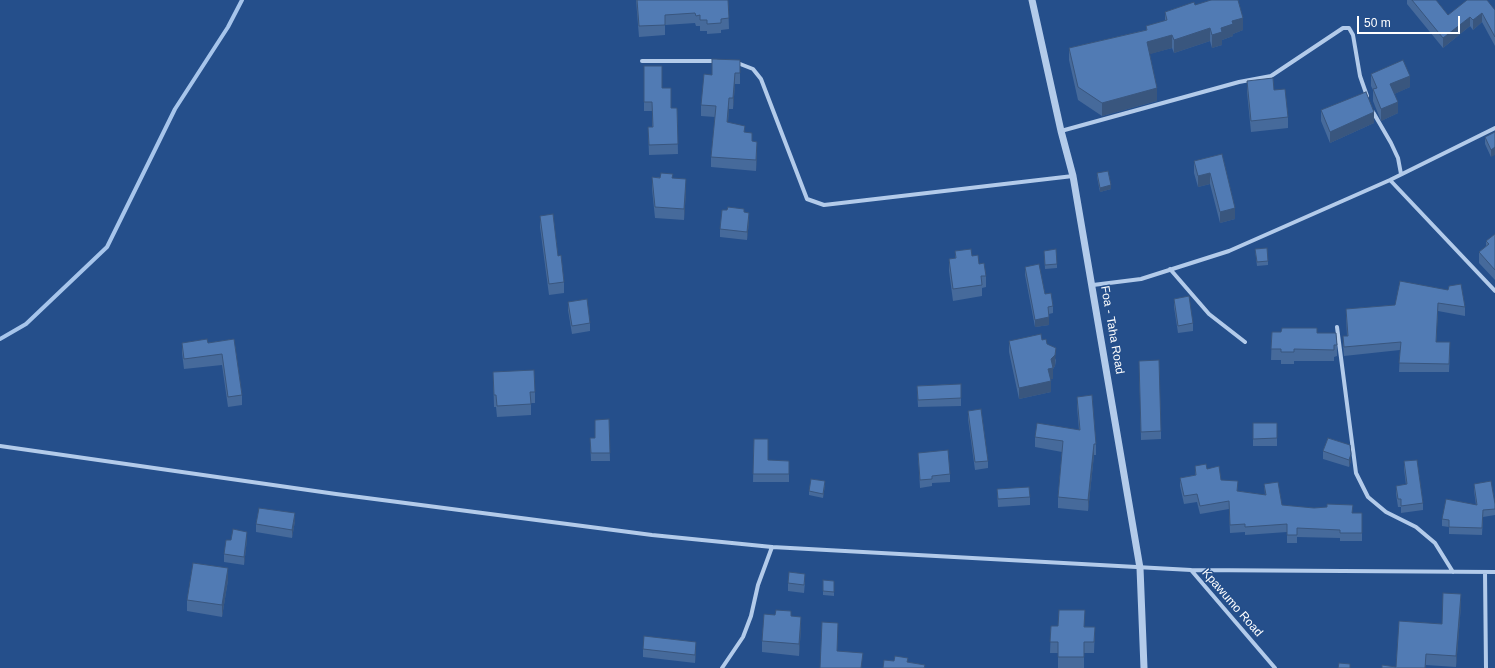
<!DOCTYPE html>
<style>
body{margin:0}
#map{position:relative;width:1495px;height:668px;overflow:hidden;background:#254f8b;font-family:Arial,sans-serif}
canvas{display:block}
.scale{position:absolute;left:1357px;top:16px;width:103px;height:18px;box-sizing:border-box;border:2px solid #fff;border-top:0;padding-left:5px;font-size:12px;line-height:14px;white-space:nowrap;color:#fff;-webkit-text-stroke:3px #254f8b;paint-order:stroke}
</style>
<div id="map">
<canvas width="1495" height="668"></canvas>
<div class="scale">50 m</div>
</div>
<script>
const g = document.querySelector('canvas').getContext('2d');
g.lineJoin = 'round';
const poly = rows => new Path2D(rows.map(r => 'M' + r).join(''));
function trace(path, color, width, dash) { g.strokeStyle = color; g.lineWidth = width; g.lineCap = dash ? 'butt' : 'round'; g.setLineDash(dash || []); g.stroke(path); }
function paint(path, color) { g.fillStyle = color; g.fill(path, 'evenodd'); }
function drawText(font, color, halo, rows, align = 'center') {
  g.font = font + ' Arial,sans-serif'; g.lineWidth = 3; g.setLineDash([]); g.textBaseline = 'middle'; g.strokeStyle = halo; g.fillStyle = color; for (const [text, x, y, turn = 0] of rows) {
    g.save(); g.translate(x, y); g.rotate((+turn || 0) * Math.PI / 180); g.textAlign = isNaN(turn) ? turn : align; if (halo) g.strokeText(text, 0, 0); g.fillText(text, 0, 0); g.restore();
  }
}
const stream = poly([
 [0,339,26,324,107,247,175,109,228,27,242,0]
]);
const minor = poly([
 [642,61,716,61],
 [735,62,753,69,761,79,807,199,824,205,1073,176],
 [1373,112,1391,143,1398,158,1401,174],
 [1061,131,1239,82,1271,76,1343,28,1349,28,1353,35,1360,76,1367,96],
 [1390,180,1495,291],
 [1170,269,1209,314,1245,342],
 [1093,285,1141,279,1229,251,1390,180,1495,128],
 [1337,327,1356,473,1368,497,1386,512,1416,527,1435,543,1453,572],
 [0,446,336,494,652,535,772,547,1191,570,1275,668],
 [1191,570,1495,572],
 [1485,572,1486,668],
 [722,668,743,637,751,616,758,585,772,547]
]);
const tertiary = poly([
 [1032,0,1061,131,1073,176,1140,568,1144,668]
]);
const wall = poly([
 [636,0,728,0,729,29,721,30,721,33,707,34,707,31,700,31,700,26,696,26,695,23,665,25,665,35,639,37],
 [1407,0,1436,0,1448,15,1495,10,1495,46,1482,22,1473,30,1470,26,1443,48,1407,4],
 [1195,5,1243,30,1233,34,1233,36,1222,40,1222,45,1212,48,1210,41,1174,53,1172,48,1149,54,1157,101,1102,116,1078,100,1069,60,1069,48,1146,30,1146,26,1165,21,1165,12],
 [740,60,740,84,735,84,733,109,729,109,728,122,745,132,752,141,757,153,756,171,711,167,711,157,715,117,701,116,701,105,712,75],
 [644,66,662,88,671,108,677,108,678,154,649,155,648,127,652,127,652,111,644,111],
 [1371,74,1410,87,1394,94,1398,113,1381,121,1373,101,1373,90,1371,86],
 [1247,81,1274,90,1288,117,1288,128,1251,132,1247,92],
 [1321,110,1374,123,1330,143,1321,121],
 [1495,132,1491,157,1485,144,1485,137],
 [1222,154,1235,219,1220,223,1210,184,1198,187,1194,173,1194,161],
 [1097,173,1111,189,1100,192,1097,177],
 [652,177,673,178,686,191,684,220,655,218,652,189],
 [744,212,749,221,747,240,720,237,720,229],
 [540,216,558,256,564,282,564,293,549,295,540,227],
 [1495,234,1495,280,1479,263,1479,252,1486,246,1486,241],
 [1255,249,1268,261,1268,265,1257,266],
 [955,251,972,256,979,264,986,276,986,287,982,288,982,296,953,301,949,271,949,259,955,258],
 [1044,251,1057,264,1057,268,1045,269],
 [1025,267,1053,306,1053,313,1049,314,1049,325,1035,327,1025,275],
 [1448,290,1465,307,1465,316,1438,311,1436,342,1450,351,1449,372,1399,372,1400,350,1344,356,1343,345,1343,336,1347,336,1346,318,1346,309,1395,305],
 [1174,299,1193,323,1193,331,1178,333,1174,307],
 [568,302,590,323,590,331,572,334,568,310],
 [1272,332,1317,333,1337,345,1337,356,1334,357,1334,361,1294,361,1294,364,1281,364,1281,360,1271,360],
 [234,339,242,395,242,405,228,407,222,365,184,369,182,353,182,343,208,343],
 [1042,340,1047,344,1056,360,1055,366,1053,369,1053,379,1050,379,1051,392,1019,399,1009,352,1009,341],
 [1139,361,1161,431,1161,439,1141,440],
 [493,372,535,392,535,403,531,403,531,415,497,417,496,407,494,407],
 [961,384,961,406,918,407,917,386],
 [1077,397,1096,444,1096,455,1094,455,1088,511,1058,508,1058,497,1062,452,1035,447,1035,437,1079,430,1077,407],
 [968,411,988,461,988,468,975,470,968,419],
 [609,419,610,461,591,461,590,438,595,438],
 [1253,423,1277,423,1277,446,1253,446],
 [1328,438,1351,461,1349,467,1323,459,1323,451],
 [754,439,768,460,789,461,789,482,753,482],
 [918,453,950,474,950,482,932,483,932,486,920,488],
 [1404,461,1423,503,1423,510,1401,513,1401,507,1398,507,1396,494,1396,486,1406,485,1404,469],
 [1195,466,1207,469,1221,480,1238,491,1265,495,1264,484,1282,505,1353,513,1362,513,1362,541,1340,541,1340,538,1297,537,1297,543,1287,543,1287,532,1245,535,1245,532,1230,533,1229,509,1200,514,1197,502,1184,504,1180,486,1180,478,1195,475],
 [1474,484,1495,504,1495,515,1483,517,1482,535,1449,534,1449,527,1442,526,1442,519,1476,505,1474,491],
 [825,485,823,498,809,495,809,491],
 [997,489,1030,497,1030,505,998,507],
 [295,521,292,538,256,532,256,524],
 [247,539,244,565,224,562,224,554,231,540],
 [228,580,222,617,187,611,187,600],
 [823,580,834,581,834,596,823,595],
 [805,582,804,593,788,591,788,583],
 [1461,605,1456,667,1426,665,1426,668,1382,668,1396,667,1442,624],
 [791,616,801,628,799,656,762,652,762,641],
 [1051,626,1095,627,1094,653,1084,653,1084,668,1058,668,1058,653,1050,653],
 [643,649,696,650,695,663,643,657]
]);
const shadedWall = poly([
 [1482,13,1482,22,1473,30,1473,20],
 [1470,17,1470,26,1443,48,1443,38],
 [1243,18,1243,30,1233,34,1233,36,1222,40,1222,45,1212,48,1212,35,1221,28,1232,21],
 [1210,28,1210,41,1174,53,1174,40],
 [1172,35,1172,48,1147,55,1147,42],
 [735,73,735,84,733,109,733,98],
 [1410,76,1410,87,1390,96,1390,84],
 [1157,88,1157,101,1102,116,1102,103],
 [729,98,729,109,727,132,727,122],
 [1398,102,1398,113,1381,121,1381,109],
 [1374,112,1374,123,1330,143,1330,132],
 [757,142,757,153,756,171,756,160],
 [1495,147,1495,155,1491,157,1491,150],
 [1210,173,1210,184,1198,187,1198,176],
 [686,179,686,191,684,220,684,209],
 [1111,185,1111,189,1100,192,1100,188],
 [1235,208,1235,219,1220,223,1220,212],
 [749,213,749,221,747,240,747,232],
 [1438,303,1438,311,1436,350,1436,342],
 [1049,317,1049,325,1035,327,1035,320],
 [1056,348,1055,366,1053,369,1053,379,1048,380,1048,369,1051,359],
 [1051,381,1051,392,1019,399,1019,388],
 [1094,444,1094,455,1088,511,1088,500],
 [1351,454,1351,461,1349,467,1349,460],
 [825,481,825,485,823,498,823,494],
 [295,513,295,521,292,538,292,530],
 [247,532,247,539,244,565,244,557],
 [228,568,228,580,222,617,222,605],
 [1461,594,1461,605,1456,667,1456,656],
 [801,617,801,628,799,656,799,644],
 [696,642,696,650,695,663,695,655],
 [1426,654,1426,668,1425,668]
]);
const building = poly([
 [637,0,728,0,729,18,721,19,721,23,707,24,707,20,700,20,700,15,696,16,695,13,665,15,665,25,639,26,637,0],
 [1211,0,1238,0,1243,18,1232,21,1233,24,1221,28,1222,32,1212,35,1210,28,1174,40,1172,35,1147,42,1157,88,1102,103,1078,87,1069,48,1147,30,1146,26,1167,20,1165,12,1194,2,1195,5,1211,0],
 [1412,0,1436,0,1448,15,1467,0,1487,0,1495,10,1495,37,1482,13,1473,20,1470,17,1443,38,1412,0],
 [712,59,740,60,740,73,735,73,733,98,729,98,727,122,745,126,744,132,752,133,752,141,757,142,756,160,711,157,716,106,701,105,704,74,712,75,712,59],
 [1403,60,1410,76,1390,84,1398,102,1381,109,1373,89,1377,88,1371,74,1403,60],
 [644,66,662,66,662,88,671,88,671,108,677,108,678,144,649,145,648,127,653,127,652,102,644,102,644,66],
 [1273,78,1274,90,1285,89,1288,117,1251,121,1247,81,1273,78],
 [1366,92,1374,112,1330,132,1321,110,1366,92],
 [1495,132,1495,147,1491,150,1485,137,1495,132],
 [1222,154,1235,208,1220,212,1210,173,1198,176,1194,161,1222,154],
 [1108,171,1111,185,1100,188,1097,173,1108,171],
 [661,173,673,174,672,178,686,179,684,209,655,207,652,177,660,178,661,173],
 [728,207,744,209,744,212,749,213,747,232,720,229,722,210,727,210,728,207],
 [553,214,558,256,561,255,564,282,549,284,540,216,553,214],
 [1495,234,1495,270,1479,252,1489,244,1486,241,1495,234],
 [1267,248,1268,261,1257,262,1255,249,1267,248],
 [971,249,972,256,978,255,979,264,984,263,986,276,981,276,982,285,953,289,949,259,956,258,955,251,971,249],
 [1056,249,1057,264,1045,265,1044,251,1056,249],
 [1039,264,1045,294,1051,293,1053,306,1048,307,1049,317,1035,320,1025,267,1039,264],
 [1400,281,1448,290,1449,286,1461,284,1465,307,1438,303,1436,342,1450,342,1449,364,1399,363,1401,342,1344,347,1343,336,1348,336,1346,309,1395,305,1400,281],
 [1189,296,1193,323,1178,326,1174,299,1189,296],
 [587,299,590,323,572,326,568,302,587,299],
 [1282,328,1317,328,1317,333,1336,333,1337,345,1334,345,1334,350,1294,349,1294,352,1281,352,1281,349,1271,349,1272,332,1281,332,1282,328],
 [1041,334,1042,340,1046,339,1047,344,1056,348,1055,355,1051,359,1053,368,1048,369,1051,381,1019,388,1009,341,1041,334],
 [207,339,208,343,234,339,242,395,228,397,222,354,184,359,182,343,207,339],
 [1159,360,1161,431,1141,432,1139,361,1159,360],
 [534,370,535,392,530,392,531,404,497,406,496,395,494,395,493,372,534,370],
 [961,384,961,398,918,400,917,386,961,384],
 [1092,395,1096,444,1094,444,1088,500,1058,497,1063,441,1035,437,1037,423,1080,430,1077,397,1092,395],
 [981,409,988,461,975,462,968,411,981,409],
 [609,419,610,453,591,453,590,438,595,438,595,420,609,419],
 [1253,423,1277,423,1277,438,1253,439,1253,423],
 [1328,438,1350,445,1351,454,1349,460,1323,451,1328,438],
 [754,439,768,439,768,460,789,461,789,474,753,474,754,439],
 [948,450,950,474,932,476,932,479,920,480,918,453,948,450],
 [1417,460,1423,503,1401,506,1401,499,1398,499,1396,486,1407,484,1404,461,1417,460],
 [1206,464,1207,469,1219,466,1221,480,1238,481,1237,491,1266,495,1264,484,1278,482,1282,505,1314,508,1327,507,1327,504,1353,505,1352,513,1362,513,1362,533,1340,533,1340,530,1297,528,1297,535,1287,535,1287,524,1245,527,1245,524,1230,525,1229,501,1200,506,1197,494,1184,496,1180,478,1196,475,1195,466,1206,464],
 [811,479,825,481,823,494,809,491,811,479],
 [1491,481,1495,504,1495,509,1483,510,1482,528,1449,527,1449,520,1442,519,1446,499,1477,505,1474,484,1491,481],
 [1029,487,1030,497,998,499,997,489,1029,487],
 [259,508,295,513,292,530,256,524,259,508],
 [233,529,247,532,244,557,224,554,226,540,231,540,233,529],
 [193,563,228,568,222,605,187,600,193,563],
 [789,572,805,574,804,585,788,583,789,572],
 [823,580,834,581,834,592,823,591,823,580],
 [1443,593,1461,594,1456,656,1426,654,1425,668,1382,668,1382,665,1396,667,1399,621,1442,624,1443,593],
 [776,610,791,611,791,616,801,617,799,644,762,641,764,614,775,615,776,610],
 [1059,610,1085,610,1084,627,1095,627,1094,642,1084,642,1084,657,1058,657,1058,642,1050,642,1051,626,1058,626,1059,610],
 [822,622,838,623,837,651,863,653,861,668,820,668,822,622],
 [644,636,696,642,695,655,643,649,644,636],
 [895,656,908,658,907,662,925,665,924,668,883,668,884,660,894,661,895,656],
 [1339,663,1350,664,1350,668,1338,668,1339,663]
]);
const streetNames = [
 ["Foa - Taha Road",1112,330,80],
 ["Kpawumo Road",1232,603,49]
];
trace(stream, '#a7c5eb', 4);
trace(minor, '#b3cbea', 4);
trace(tertiary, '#b3cbea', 7);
paint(wall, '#466a9b');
paint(shadedWall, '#39567e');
paint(building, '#517bb4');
trace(building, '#39567e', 1);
drawText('12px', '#fff', '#254f8b', streetNames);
</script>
